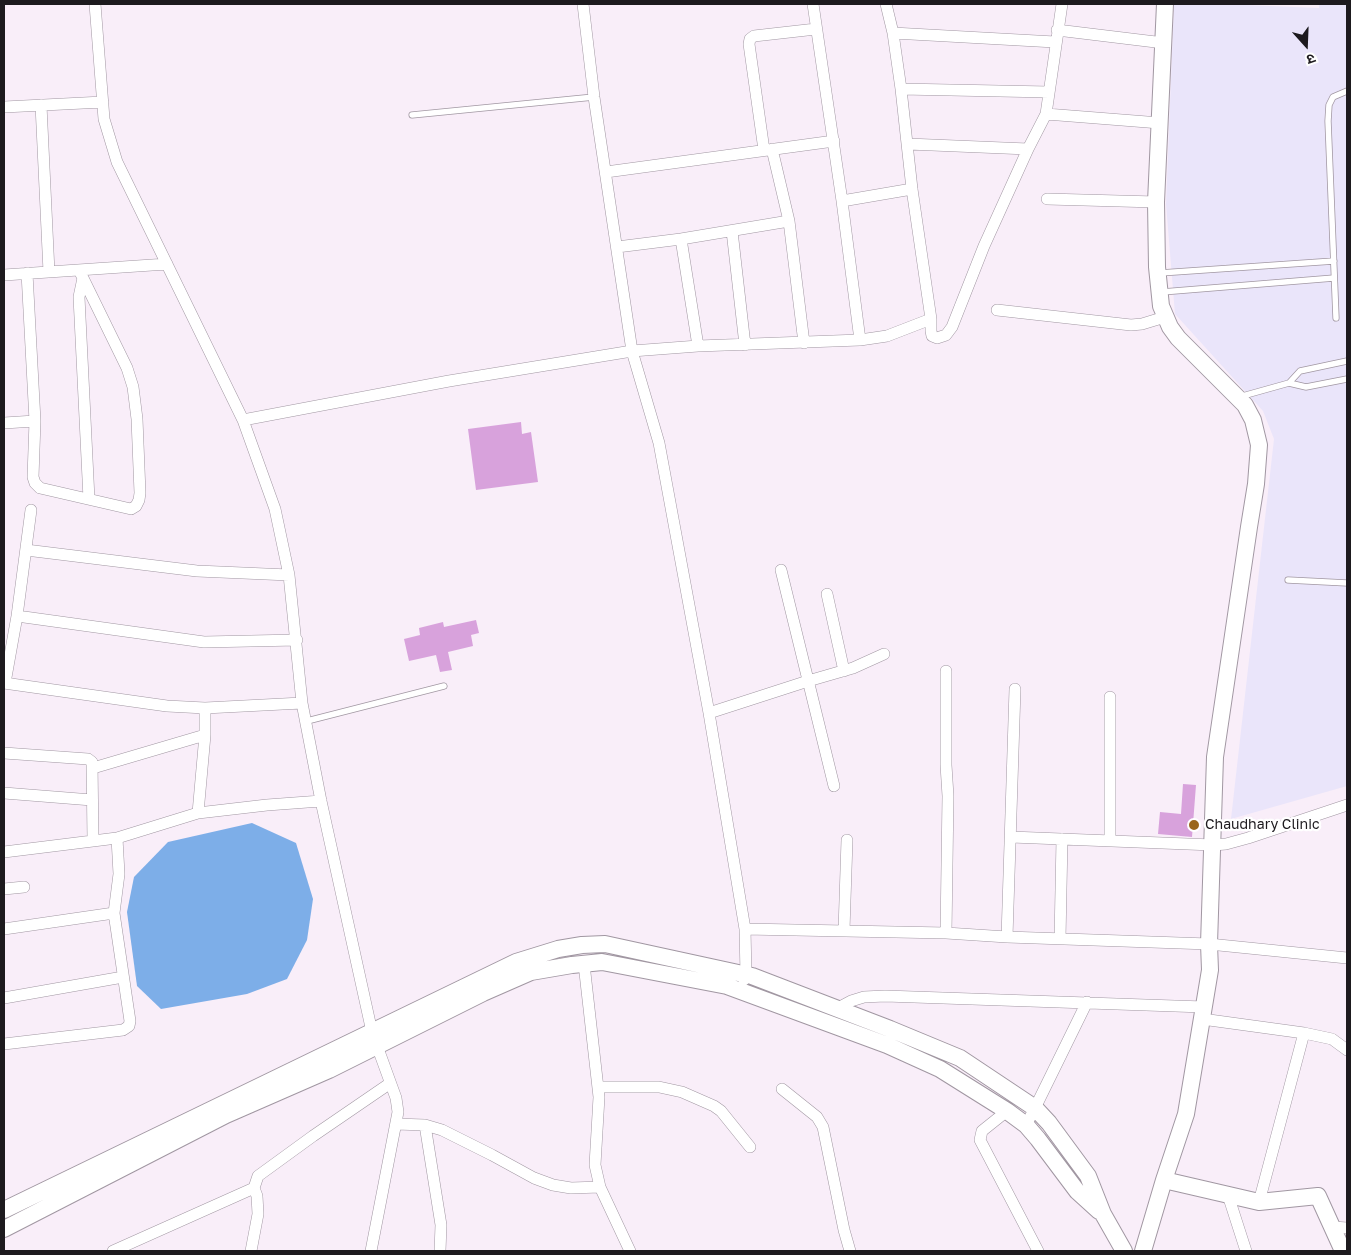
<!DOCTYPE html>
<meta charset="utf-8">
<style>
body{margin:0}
#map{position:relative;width:1351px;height:1255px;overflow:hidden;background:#f9eef9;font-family:"Golos Text","Noto Sans Devanagari",sans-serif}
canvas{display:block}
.frame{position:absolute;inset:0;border:5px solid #1d1a1e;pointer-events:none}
.north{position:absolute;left:1281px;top:20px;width:50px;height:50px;-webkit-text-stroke:4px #fff;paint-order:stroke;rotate:160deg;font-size:14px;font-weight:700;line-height:20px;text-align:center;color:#1d1a1e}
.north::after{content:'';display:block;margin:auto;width:18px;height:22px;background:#1d1a1e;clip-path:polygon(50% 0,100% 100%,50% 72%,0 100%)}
</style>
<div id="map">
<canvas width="1351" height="1255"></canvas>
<div class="frame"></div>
<div class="north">उ</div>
</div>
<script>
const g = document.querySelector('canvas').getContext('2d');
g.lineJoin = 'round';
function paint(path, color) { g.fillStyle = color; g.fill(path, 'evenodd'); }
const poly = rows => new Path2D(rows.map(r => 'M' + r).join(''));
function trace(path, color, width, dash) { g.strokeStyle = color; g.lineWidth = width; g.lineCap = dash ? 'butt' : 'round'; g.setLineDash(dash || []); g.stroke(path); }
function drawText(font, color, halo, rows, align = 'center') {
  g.font = font + ' "Golos Text",sans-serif'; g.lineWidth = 4.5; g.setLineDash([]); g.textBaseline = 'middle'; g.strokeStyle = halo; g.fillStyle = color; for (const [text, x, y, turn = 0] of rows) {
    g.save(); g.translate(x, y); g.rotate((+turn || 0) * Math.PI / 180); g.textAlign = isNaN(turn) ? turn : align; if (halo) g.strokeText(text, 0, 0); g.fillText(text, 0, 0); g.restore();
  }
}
const education = poly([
 [1174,4,1221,4,1319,8,1319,4,1347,4,1347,786,1231,819,1274,439,1263,411,1175,314,1166,204]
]);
const water = poly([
 [252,823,296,843,313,899,307,940,287,979,247,994,161,1009,137,986,127,912,134,877,168,842]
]);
const building = poly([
 [521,422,522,434,531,432,538,482,476,490,468,429],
 [476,620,479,633,471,635,473,646,448,652,452,670,440,672,436,655,409,661,404,639,420,635,419,628,443,622,444,627],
 [1183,784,1196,785,1192,837,1158,834,1160,812,1181,814]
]);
const lane = poly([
 [412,115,594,97],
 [1160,273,1334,261],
 [1162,292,1334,278],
 [1336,318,1328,121,1329,105,1333,97,1347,91],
 [1347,361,1300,371,1289,383,1306,387,1347,379],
 [1239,397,1289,383],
 [1288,580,1347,583],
 [307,721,444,686]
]);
const street = poly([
 [95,4,104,119,117,162,243,420,275,509,289,575,302,703,321,801,372,1032,396,1098,398,1112,371,1251],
 [583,4,594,97,632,351,659,443,709,713,745,929,746,975,744,980],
 [813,4,842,201,860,340],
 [886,4,893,33,901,89,912,189,931,319,931,331,932,336,937,338,946,335,952,327,984,246,1028,149,1046,114,1062,4],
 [1057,30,1164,43],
 [893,33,1055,42],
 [901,89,1049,92],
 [41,105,49,272],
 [4,107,103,102],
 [1046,114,1160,123],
 [908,144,1028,149],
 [772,149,789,221,804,343],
 [764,150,749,44,750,39,754,36,816,29],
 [606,172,834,141],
 [1047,199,1156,202],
 [842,201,912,189],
 [732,231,745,345],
 [681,239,698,346],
 [617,247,681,239,789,221],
 [27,273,35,421,33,477,35,483,40,488,131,509,136,506,139,500,140,493,137,419,133,387,127,368,79,270],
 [4,275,167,264],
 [83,278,79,297,89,499],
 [997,310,1131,325,1142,324,1165,317],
 [243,420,449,381,632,351,698,346,860,340,887,336,931,319],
 [4,423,35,421],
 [26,550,197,571,289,575],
 [781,570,834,786],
 [827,594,844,671],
 [17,616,204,642,297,640],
 [946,671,946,765,948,796,946,933],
 [4,683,167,706,205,708,302,703],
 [5,683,17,616,31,510],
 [709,713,808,681,853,668,884,654],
 [4,753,88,759,92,762,93,840],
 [93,768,205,735],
 [4,793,92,800],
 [198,813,205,735,205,708],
 [1011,837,1213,845,1226,844,1248,838,1347,805],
 [1110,841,1110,697],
 [4,852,117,838,198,813,267,805,321,801],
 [4,889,24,887],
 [4,929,114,913],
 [745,929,946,933,1007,937,1209,944,1347,958],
 [844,930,847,840],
 [1007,937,1015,689],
 [1060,939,1062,839],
 [584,964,599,1097,595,1165,600,1187,630,1251],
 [4,998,123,977],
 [836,1009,851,1001,864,997,885,996,1204,1007],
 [1202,1019,1304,1033,1259,1202],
 [1304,1033,1332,1039,1347,1050],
 [4,1044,123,1030,129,1026,130,1021,114,913,119,874,117,838],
 [599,1087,659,1087,682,1092,714,1106,721,1111,750,1147],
 [782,1089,817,1117,823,1127,844,1230,850,1251],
 [1007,1111,982,1131,980,1140,1038,1251],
 [396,1124,425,1125,442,1130,492,1155,534,1178,553,1185,571,1188,600,1187],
 [425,1125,441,1225,440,1251],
 [1026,1125,1035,1108,1087,1002],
 [1228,1195,1246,1251],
 [1333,1227,1347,1228],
 [113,1251,254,1188],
 [251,1251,258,1214,257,1196,254,1188,258,1176,313,1136,389,1084]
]);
const secondary = poly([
 [1164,1180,1259,1202,1318,1196,1343,1251],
 [4,1210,516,962,558,949,582,945,605,944,752,976,890,1029,960,1058,1035,1108,1049,1123,1088,1176,1103,1214,1124,1251],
 [4,1229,226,1115,329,1070,483,993,531,972,572,965,602,962,727,986,887,1045,940,1069,1007,1111,1026,1125,1038,1139,1077,1191,1099,1211],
 [1143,1251,1164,1180,1186,1114,1210,970,1209,944,1215,757,1249,527,1256,484,1259,445,1253,420,1245,405,1178,338,1170,327,1161,306,1157,267,1156,202,1165,4]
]);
const markers = [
 [1194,825,6,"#9a671c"]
];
const poiNames = [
 ["Chaudhary Clinic",1205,825]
];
paint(education, '#eae5fa');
paint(water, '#7daee8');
paint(building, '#d8a2dc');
trace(lane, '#a197a2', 7);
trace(street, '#a197a2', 12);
trace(secondary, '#a197a2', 18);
trace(lane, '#fff', 5.5);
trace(street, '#fff', 11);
trace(secondary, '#fff', 16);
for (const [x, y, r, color] of markers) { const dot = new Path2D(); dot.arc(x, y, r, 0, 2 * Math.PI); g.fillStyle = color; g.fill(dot); trace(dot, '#fff', 2); }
drawText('14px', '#1d1a1e', '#fff', poiNames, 'left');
</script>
